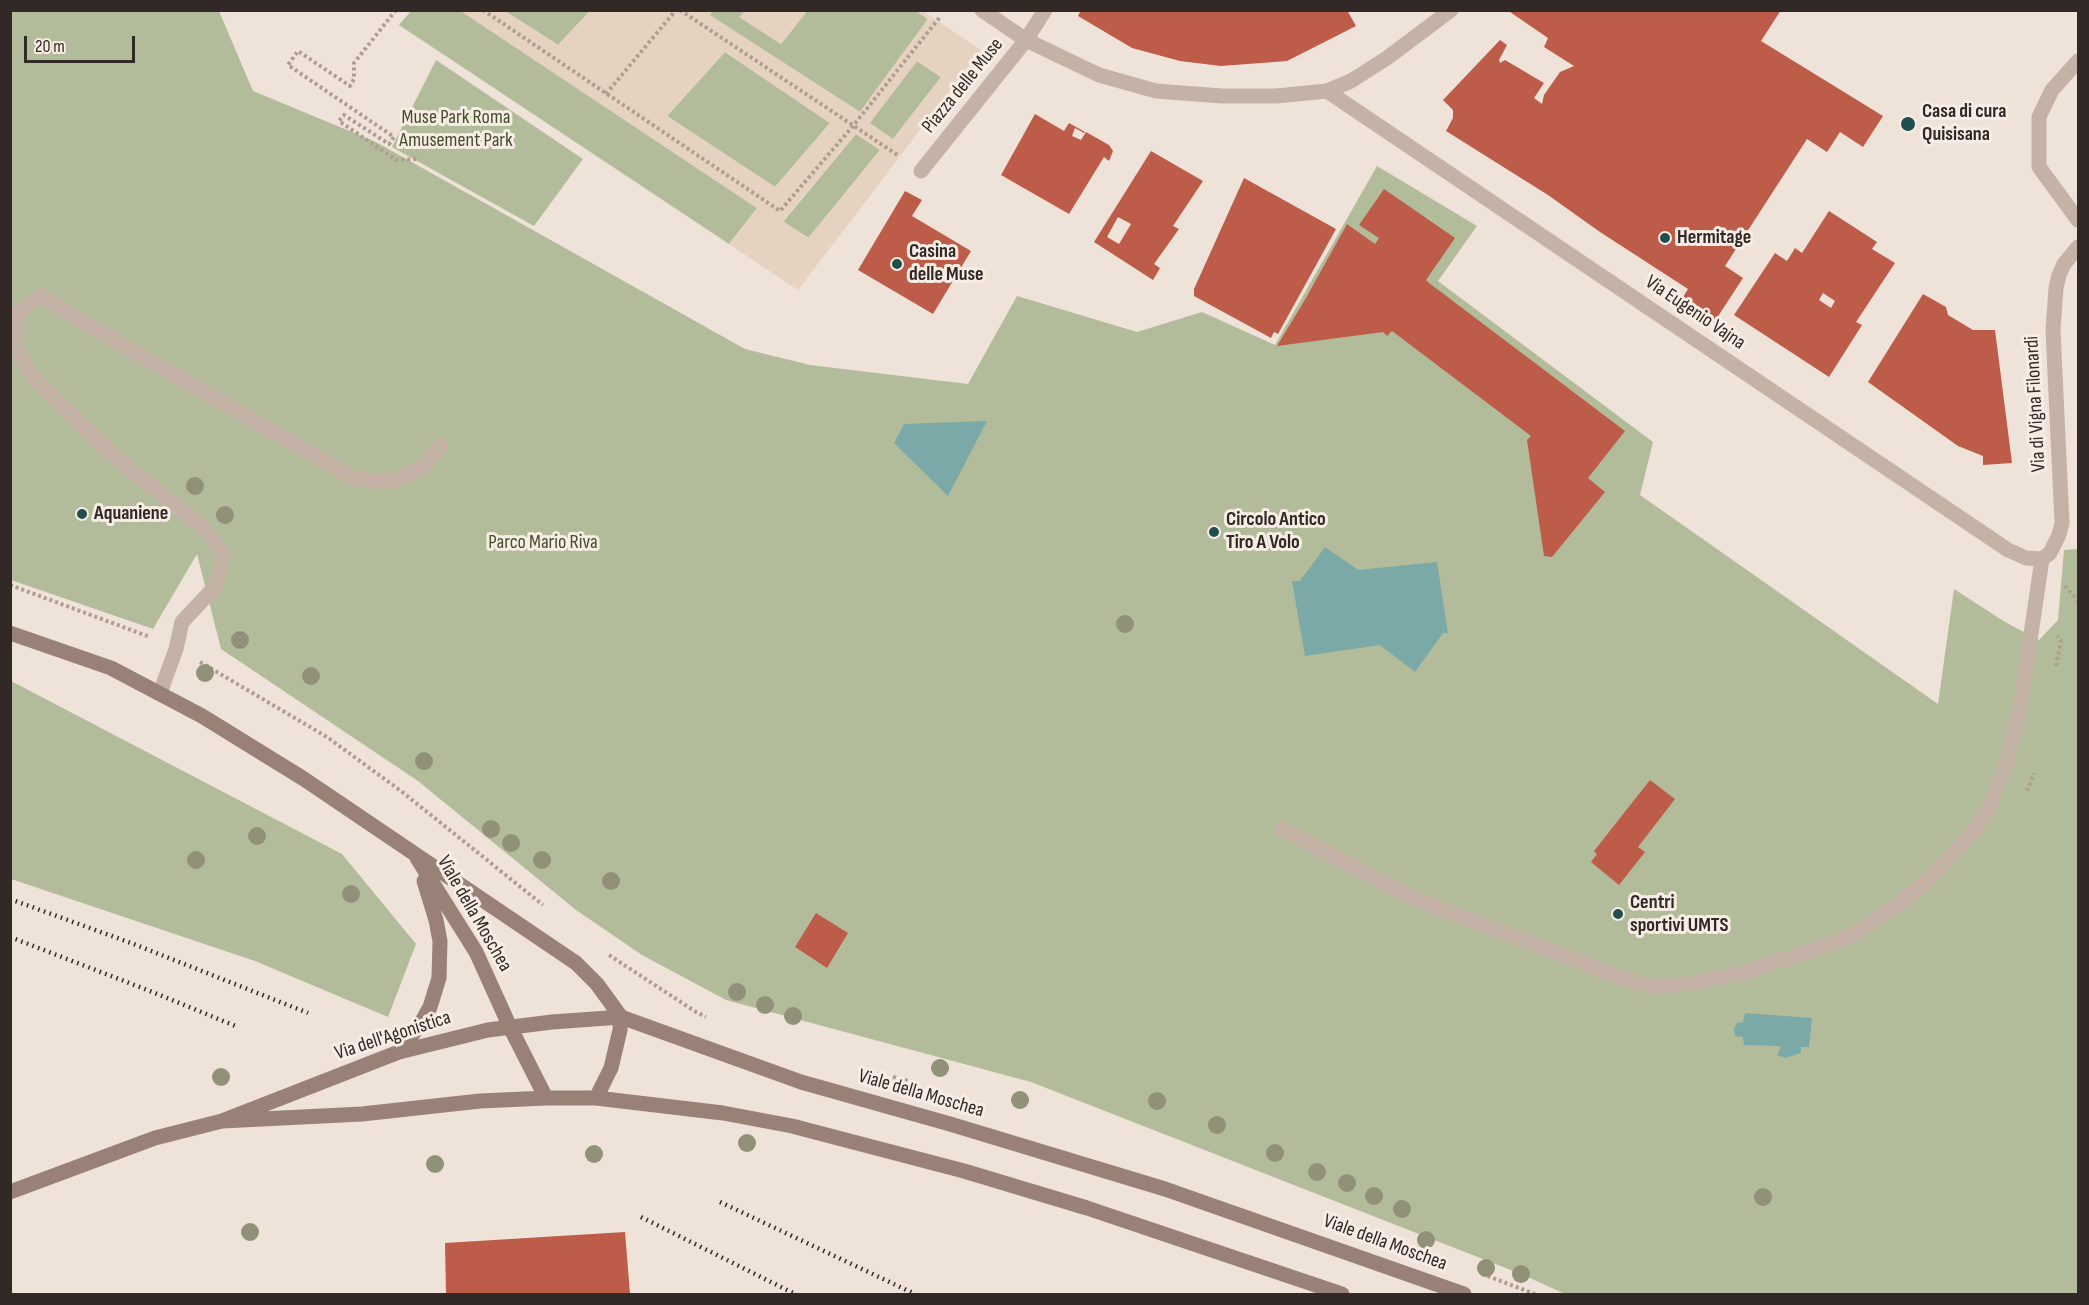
<!DOCTYPE html>
<style>
body{margin:0}
#map{position:relative;width:2089px;height:1305px;overflow:hidden;background:#efe2d9;font-family:"Sofia Sans Condensed",sans-serif}
canvas{display:block}
.frame{position:absolute;inset:0;border:12px solid #322926;pointer-events:none}
.scale{position:absolute;left:24px;top:36px;width:111px;height:27px;box-sizing:border-box;border:3px solid #322926;border-top:0;padding-left:8px;font-size:18px;line-height:21px;white-space:nowrap;color:#322926;-webkit-text-stroke:4px #f7ede4;paint-order:stroke}
</style>
<div id="map">
<canvas width="2089" height="1305"></canvas>
<div class="frame"></div>
<div class="scale">20 m</div>
</div>
<script>
const g = document.querySelector('canvas').getContext('2d');
g.lineJoin = 'round';
function paint(path, color) { g.fillStyle = color; g.fill(path, 'evenodd'); }
const poly = rows => new Path2D(rows.map(r => 'M' + r).join(''));
function trace(path, color, width, dash) { g.strokeStyle = color; g.lineWidth = width; g.lineCap = dash ? 'butt' : 'round'; g.setLineDash(dash || []); g.stroke(path); }
function drawText(font, color, halo, rows, align = 'center') {
  g.font = font + ' "Sofia Sans Condensed",sans-serif'; g.lineWidth = 6; g.setLineDash([]); g.textBaseline = 'middle'; g.strokeStyle = halo; g.fillStyle = color; for (const [text, x, y, turn = 0] of rows) {
    g.save(); g.translate(x, y); g.rotate((+turn || 0) * Math.PI / 180); g.textAlign = isNaN(turn) ? turn : align; if (halo) g.strokeText(text, 0, 0); g.fillText(text, 0, 0); g.restore();
  }
}
const green = poly([
 [11,11,219,11,253,91,376,142,745,349,810,365,968,384,1017,296,1137,332,1202,312,1275,345,1377,166,1477,226,1438,281,1653,442,1640,495,1938,704,1954,589,2005,622,2039,640,2058,620,2064,550,2078,549,2078,1294,1565,1294,1521,1274,1031,1082,726,1000,642,955,576,910,418,781,221,649,197,554,153,629,11,580],
 [411,11,461,11,757,208,729,244,399,25],
 [505,11,590,11,558,45],
 [713,11,745,11,740,17,781,44,807,11,916,11,928,19,860,112,709,15],
 [725,52,830,123,775,187,667,116],
 [436,60,583,159,534,226,392,147],
 [917,61,941,77,893,139,869,123],
 [856,134,880,150,809,238,783,222],
 [11,681,342,854,416,944,388,1017,255,961,11,879]
]);
const plaza = poly([
 [461,11,505,11,558,45,590,11,713,11,710,15,860,112,928,19,916,11,923,11,981,50,798,290,729,244,757,208],
 [725,52,830,123,775,187,667,116],
 [917,61,941,77,893,139,870,123],
 [856,134,880,150,808,238,783,221],
 [745,11,745,10,807,11,781,44,739,17]
]);
const water = poly([
 [987,421,948,496,894,443,904,424],
 [1325,547,1358,570,1437,562,1448,633,1443,633,1415,672,1380,645,1305,656,1292,581,1300,581],
 [1745,1013,1812,1018,1809,1047,1801,1047,1801,1053,1785,1058,1777,1055,1781,1046,1744,1045,1743,1037,1735,1036,1734,1029,1737,1023,1743,1022]
]);
const building = poly([
 [1081,10,1347,10,1356,26,1287,61,1221,66,1180,61,1132,48,1078,16],
 [1511,10,1781,10,1761,41,1883,116,1863,147,1840,132,1827,152,1807,139,1725,266,1743,278,1713,324,1680,302,1688,289,1600,232,1548,195,1446,131,1453,118,1453,110,1443,100,1500,40,1507,45,1499,60,1500,63,1505,60,1544,83,1534,98,1542,104,1544,95,1560,72,1574,66,1544,47,1548,38,1510,12],
 [1035,114,1064,131,1069,123,1085,132,1084,133,1075,128,1072,136,1081,140,1086,132,1109,145,1113,151,1109,161,1104,157,1069,214,1001,175],
 [1151,151,1203,181,1173,226,1179,229,1154,264,1160,268,1153,280,1094,242],
 [1118,217,1131,224,1119,244,1107,237],
 [1244,178,1336,229,1278,334,1274,332,1271,338,1194,296,1194,289],
 [1384,189,1455,238,1426,280,1429,283,1625,431,1588,478,1605,492,1552,557,1544,556,1527,440,1531,436,1392,331,1387,336,1383,332,1277,346,1306,298,1347,224,1375,244,1379,238,1359,225],
 [905,191,922,200,912,216,971,251,933,314,858,270],
 [1829,211,1877,242,1872,249,1895,263,1856,322,1862,325,1829,377,1734,315,1775,253,1787,261,1795,248,1802,253],
 [1823,293,1835,301,1831,308,1819,300],
 [1923,294,1946,307,1948,315,1973,330,1995,330,2012,463,1983,465,1983,456,1958,446,1868,382],
 [1650,780,1675,799,1638,847,1645,852,1619,885,1591,862,1597,854,1594,851],
 [816,913,848,933,827,968,795,947],
 [625,1232,630,1294,446,1294,445,1243]
]);
const path = poly([
 [396,10,354,63,354,79,350,86,298,51,288,65,394,137,389,144,344,115,339,121,396,160,419,159],
 [483,10,780,211,853,126,940,17],
 [680,10,899,156],
 [606,94,676,10],
 [10,585,150,637],
 [2065,586,2078,601],
 [200,662,327,737,401,791,543,905],
 [2056,666,2061,641,2057,636],
 [2027,791,2034,773],
 [609,955,696,1012,706,1017],
 [893,1077,912,1082],
 [1482,1274,1535,1294]
]);
const lane = poly([
 [160,693,176,649,182,622,215,587,224,555,203,527,122,463,31,375,14,344,18,312,41,295,76,318,343,472,359,479,385,482,396,480,423,467,441,445],
 [1282,829,1412,897,1621,978,1646,985,1666,986,1687,984,1740,973,1814,950,1854,934,1893,908,1929,879,1975,830,1991,804,2007,761,2021,702,2042,559]
]);
const street = poly([
 [982,10,1026,40,1099,75,1156,91,1222,96,1276,96,1327,91,1351,81,1387,58,1451,10],
 [2078,61,2052,90,2039,117,2039,167,2078,220],
 [1327,91,2008,550,2026,558,2042,559,2050,553,2059,535,2062,523,2053,330,2056,288,2059,275,2064,264,2078,247],
 [921,171,1026,40,1045,10]
]);
const secondary = poly([
 [10,633,111,668,202,716,304,779,576,963,597,984,621,1017,801,1082,950,1124,1165,1189,1464,1294],
 [417,858,476,952,510,1027,546,1098],
 [399,1052,420,1025,430,1007,439,978,440,941,436,920,424,881],
 [596,1098,611,1068,620,1030,621,1017],
 [222,1121,362,1114,480,1101,546,1098,596,1098,723,1113,792,1126,964,1171,1087,1208,1342,1294],
 [10,1192,155,1138,222,1121,399,1052,488,1030,552,1022,621,1017]
]);
const rail = poly([
 [10,899,131,943,308,1013],
 [10,937,150,991,238,1027],
 [720,1202,915,1294],
 [641,1217,795,1294]
]);
const trees = [
 [195,486],
 [225,515],
 [1125,624],
 [240,640],
 [205,673],
 [311,676],
 [424,761],
 [491,829],
 [257,836],
 [511,843],
 [196,860],
 [542,860],
 [611,881],
 [351,894],
 [737,992],
 [765,1005],
 [793,1016],
 [940,1068],
 [221,1077],
 [1020,1100],
 [1157,1101],
 [1217,1125],
 [747,1143],
 [1275,1153],
 [594,1154],
 [435,1164],
 [1317,1172],
 [1347,1183],
 [1374,1196],
 [1763,1197],
 [1402,1209],
 [250,1232],
 [1426,1240],
 [1486,1268],
 [1521,1274]
];
const markers = [
 [1908,124,8,"#1f504f"],
 [1665,238,6,"#1f504f"],
 [897,264,6,"#1f504f"],
 [82,514,6,"#1f504f"],
 [1214,532,6,"#1f504f"],
 [1618,914,6,"#1f504f"]
];
const streetNames = [
 ["Piazza delle Muse",963,86,-51],
 ["Via Eugenio Vajna",1695,313,34],
 ["Via di Vigna Filonardi",2036,404,-93],
 ["Viale della Moschea",474,914,60],
 ["Via dell'Agonistica",393,1036,-18],
 ["Viale della Moschea",921,1094,16],
 ["Viale della Moschea",1385,1243,20]
];
const poiNames = [
 ["Casa di cura",1922,112],
 ["Quisisana",1922,135],
 ["Hermitage",1677,238],
 ["Casina",909,252],
 ["delle Muse",909,275],
 ["Aquaniene",94,514],
 ["Circolo Antico",1226,520],
 ["Tiro A Volo",1226,543],
 ["Centri",1630,903],
 ["sportivi UMTS",1630,926]
];
const parkNames = [
 ["Muse Park Roma",456,118],
 ["Amusement Park",456,141],
 ["Parco Mario Riva",543,543]
];
paint(green, '#b3bc9a');
paint(plaza, '#e6d2c1');
paint(water, '#7aa9a7');
paint(building, '#bc5c49');
trace(path, '#b19c90', 4, [3, 3]);
trace(lane, '#c5b2a6', 15);
trace(street, '#c5b2a6', 15);
trace(secondary, '#998178', 15);
trace(rail, '#322926', 4.5, [1.5, 4.5]);
g.fillStyle = '#91917a';
for (const [x, y] of trees) { g.beginPath(); g.arc(x, y, 9, 0, 2 * Math.PI); g.fill(); }
for (const [x, y, r, color] of markers) { const dot = new Path2D(); dot.arc(x, y, r, 0, 2 * Math.PI); g.fillStyle = color; g.fill(dot); trace(dot, '#f7ede4', 2); }
drawText('20px', '#322926', '#f7ede4', streetNames);
drawText('bold 20px', '#322926', '#f7ede4', poiNames, 'left');
drawText('20px', '#444e2c', '#f7ede4', parkNames);
</script>
